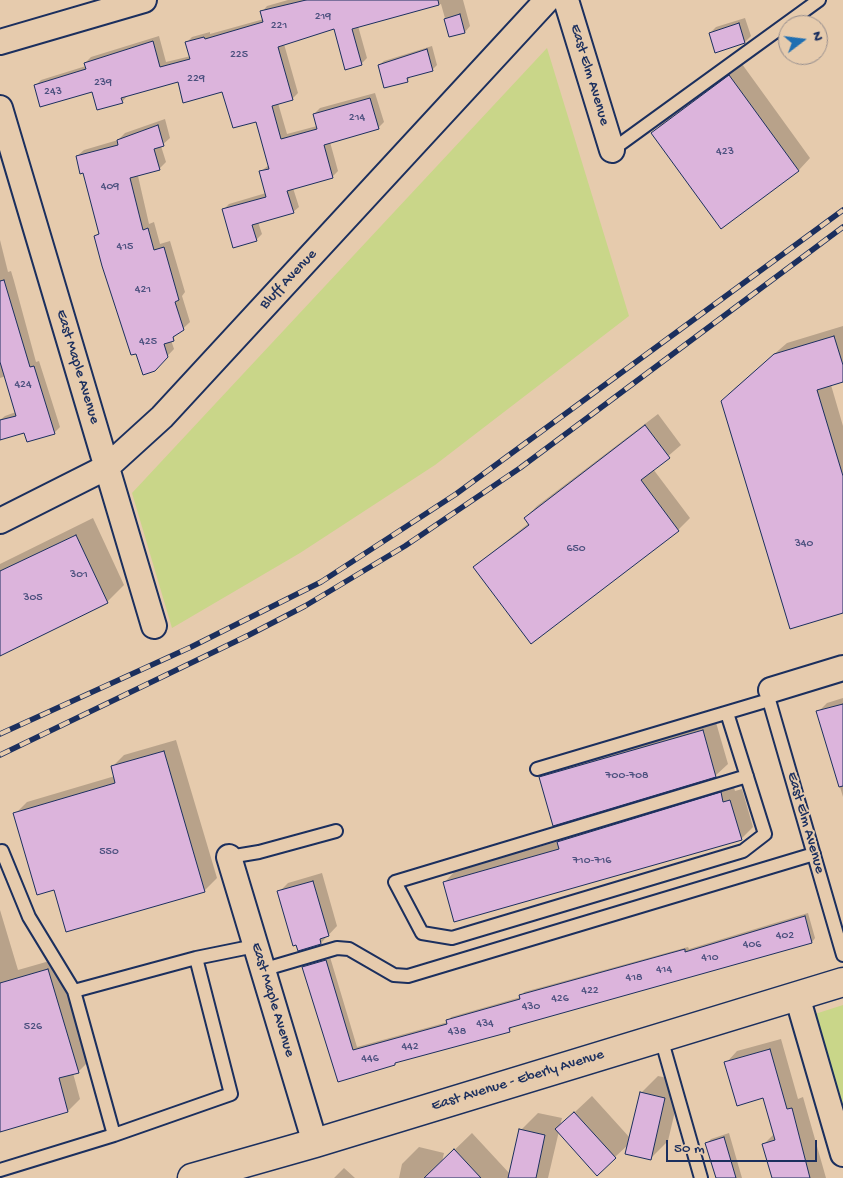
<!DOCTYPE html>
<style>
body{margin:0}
#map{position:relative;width:843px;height:1178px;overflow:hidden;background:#e6cbad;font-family:"Gochi Hand",sans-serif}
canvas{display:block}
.north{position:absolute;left:778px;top:15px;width:50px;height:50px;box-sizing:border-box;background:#e6cbad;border:1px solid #958d8d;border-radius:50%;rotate:75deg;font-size:14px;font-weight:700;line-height:20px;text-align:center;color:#1b2f5e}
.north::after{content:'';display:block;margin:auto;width:18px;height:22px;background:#1f6fb2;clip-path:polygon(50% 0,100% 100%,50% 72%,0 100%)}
.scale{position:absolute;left:666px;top:1140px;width:151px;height:22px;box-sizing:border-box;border:2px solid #1b2f5e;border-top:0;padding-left:6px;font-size:15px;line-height:18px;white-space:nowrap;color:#1b2f5e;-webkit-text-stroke:4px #e6cbad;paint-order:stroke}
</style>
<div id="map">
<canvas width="843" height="1178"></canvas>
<div class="north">N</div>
<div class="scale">50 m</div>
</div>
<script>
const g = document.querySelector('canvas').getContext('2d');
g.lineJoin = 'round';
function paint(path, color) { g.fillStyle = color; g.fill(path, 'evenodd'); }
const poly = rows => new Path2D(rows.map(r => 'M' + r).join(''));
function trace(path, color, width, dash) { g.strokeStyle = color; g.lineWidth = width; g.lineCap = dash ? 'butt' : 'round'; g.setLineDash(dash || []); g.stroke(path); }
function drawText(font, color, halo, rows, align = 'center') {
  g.font = font + ' "Gochi Hand",sans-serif'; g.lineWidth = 4; g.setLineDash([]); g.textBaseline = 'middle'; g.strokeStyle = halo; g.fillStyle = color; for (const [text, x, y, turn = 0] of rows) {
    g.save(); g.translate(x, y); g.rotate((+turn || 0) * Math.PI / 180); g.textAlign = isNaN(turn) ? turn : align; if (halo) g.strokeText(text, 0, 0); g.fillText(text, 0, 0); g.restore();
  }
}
const green = poly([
 [547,48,629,316,435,465,300,553,172,628,132,493],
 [843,1005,843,1134,815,1014]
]);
const shadow = poly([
 [288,0,463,0,470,26,465,32,450,36,441,4,358,26,367,58,361,64,335,28,284,44,298,93,292,99,278,103,287,134,317,126,314,114,320,108,375,93,384,122,378,128,330,142,338,171,332,177,293,188,299,207,293,212,258,222,262,234,256,240,223,210,229,204,266,193,260,172,269,165,257,120,223,91,179,81,128,95,122,102,93,91,35,86,41,80,86,66,85,63,91,57,159,36,166,62,191,56,187,42,192,37,210,32,210,34,264,19,262,12,267,6],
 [745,18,751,36,745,42,716,52,710,33,716,27],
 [432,46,437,65,432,70,412,75,407,81,379,65,384,61],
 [742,64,810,158,799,170,653,133,664,121],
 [165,119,170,138,161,146,166,162,159,169,138,176,149,224,154,222,160,244,170,241,185,292,182,296,190,322,171,340,174,349,154,370,96,236,100,232,84,171,77,156,84,150,118,140,125,133],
 [0,240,8,272,11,271,14,281,36,362,39,361,60,427,54,433,25,431,0,426,0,420,5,416,16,412,6,376,0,378],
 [843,326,843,381,831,385,843,426,843,611,734,389,787,343],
 [658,414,681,445,653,469,690,518,678,530,531,642,474,567,529,523,525,518,537,506],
 [93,518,124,585,107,602,0,653,0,564],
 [843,698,843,797,818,712,827,703],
 [715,719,728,764,715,776,540,777,552,765],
 [176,740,217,878,205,890,67,931,55,889,15,814,27,802,115,776,112,767,124,755],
 [732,781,735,791,742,789,753,827,741,839,444,883,456,870,560,841,571,830],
 [322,873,337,926,321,943,279,892,288,883],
 [0,910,18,970,60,958,90,1060,78,1072,73,1073,80,1099,68,1111,0,1131],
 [808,913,815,938,812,942,513,1026,510,1030,397,1061,339,1081,304,967,307,963,330,957,357,1047,448,1022,451,1017,521,997,524,992,688,947,689,949],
 [781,1039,798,1099,803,1097,826,1178,772,1178,764,1144,774,1134,764,1097,726,1063,737,1051],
 [658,1076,682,1081,668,1141,651,1158,629,1144,615,1157,559,1131,548,1178,399,1178,402,1164,419,1147,444,1153,442,1162,472,1133,510,1174,521,1130,538,1113,562,1118,560,1126,592,1096,630,1138,641,1093],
 [729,1133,742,1178,716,1178,706,1144,711,1139],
 [344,1168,355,1178,334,1178]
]);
const building = poly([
 [306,0,438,0,439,5,352,29,362,65,345,70,334,29,278,47,293,100,272,106,281,139,317,129,313,114,370,98,379,129,324,145,333,178,287,191,294,213,252,225,257,241,233,248,222,209,266,197,259,171,269,169,256,122,233,128,222,92,183,103,178,82,121,98,123,103,97,110,92,92,40,107,34,85,86,69,84,63,153,41,160,67,190,59,185,42,204,37,205,39,263,22,260,11,306,0],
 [460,14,465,33,449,37,444,19,460,14],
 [739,23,745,43,715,53,709,33,739,23],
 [427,49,433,71,407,78,408,82,384,88,378,65,427,49],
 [729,75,799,171,721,229,651,133,729,75],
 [158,125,164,146,154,149,160,170,130,178,143,230,148,228,154,250,164,247,179,300,175,302,184,330,173,337,174,341,164,344,168,357,155,371,143,375,136,354,131,355,102,266,94,236,99,234,83,173,80,174,76,156,118,145,117,140,158,125],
 [4,280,30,367,34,366,55,434,27,442,24,433,0,440,0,420,16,416,0,362,0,281,4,280],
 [834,336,843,365,843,382,817,390,843,476,843,613,790,629,721,401,774,354,834,336],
 [645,425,670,458,641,480,679,531,531,644,473,567,529,525,524,518,645,425],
 [76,535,108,603,0,656,0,571,76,535],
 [843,704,843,786,839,787,816,711,843,704],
 [703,730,716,777,553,826,539,777,703,730],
 [164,751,205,892,66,932,54,890,37,895,13,813,115,783,111,766,164,751],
 [721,792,723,802,730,800,742,840,454,922,443,882,559,849,557,842,721,792],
 [313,881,329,936,320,939,321,944,298,951,296,945,293,946,277,891,313,881],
 [805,916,812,943,509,1028,510,1032,395,1063,395,1065,338,1082,302,967,326,960,353,1050,447,1024,446,1020,520,999,519,995,685,949,685,952,805,916],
 [48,969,79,1073,59,1078,68,1112,0,1132,0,983,48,969],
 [770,1049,787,1109,792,1108,810,1178,772,1178,762,1144,775,1140,763,1098,737,1106,724,1062,770,1049],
 [640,1092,665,1098,651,1160,625,1154,640,1092],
 [574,1112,616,1158,597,1176,555,1129,574,1112],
 [519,1129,545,1135,536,1178,508,1178,519,1129],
 [724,1137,736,1178,716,1178,705,1143,724,1137],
 [454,1149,481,1178,424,1178,454,1149]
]);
const service = poly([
 [612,150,819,0],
 [771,690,769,700,843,955],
 [727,713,765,834,743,851,452,938,422,933,395,882,747,776],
 [537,769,769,700],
 [2,851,29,917,74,991],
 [229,857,259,852,336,831],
 [262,970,337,948,349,949,394,975,408,976,814,854],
 [661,1038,701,1178],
 [114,1135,74,991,196,958],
 [0,1170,114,1135,231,1094,196,958,255,946]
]);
const minor = poly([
 [566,0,612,150],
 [0,42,144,0],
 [0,108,154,626],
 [0,521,107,467,162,417,547,0],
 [771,690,843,668],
 [229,857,315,1143],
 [797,996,843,1154]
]);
const secondary = poly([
 [192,1178,315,1143,843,982]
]);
const rail = poly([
 [0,734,191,647,321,582,456,494,843,210],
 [0,755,249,635,305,606,405,546,520,468,843,227]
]);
const numberNames = [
 ["219",323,17],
 ["221",279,26],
 ["225",239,55],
 ["229",196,79],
 ["239",103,83],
 ["243",53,92],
 ["214",357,118],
 ["423",725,152],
 ["409",110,187],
 ["415",125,247],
 ["421",143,290],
 ["425",148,342],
 ["424",23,385],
 ["340",804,544],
 ["650",576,549],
 ["301",79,575],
 ["305",33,598],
 ["700-708",627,776],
 ["550",109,852],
 ["710-716",592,861],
 ["402",785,936],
 ["406",752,945],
 ["410",710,958],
 ["414",664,970],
 ["418",634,978],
 ["422",590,991],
 ["426",560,999],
 ["430",531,1007],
 ["434",485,1024],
 ["526",33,1027],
 ["438",457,1032],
 ["442",410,1047],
 ["446",370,1059]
];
const streetNames = [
 ["East Elm Avenue",589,75,73],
 ["Bluff Avenue",289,280,-47],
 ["East Maple Avenue",77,367,73],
 ["East Elm Avenue",805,823,74],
 ["East Maple Avenue",272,1000,73],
 ["East Avenue - Eberly Avenue",518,1081,-17]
];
paint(green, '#c9d689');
paint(shadow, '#0003');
paint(building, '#dcb4dc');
trace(building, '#1b2f5e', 1);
trace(service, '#1b2f5e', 16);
trace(minor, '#1b2f5e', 28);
trace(secondary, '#1b2f5e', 31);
trace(service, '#e6cbad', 12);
trace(minor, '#e6cbad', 24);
trace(secondary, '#e6cbad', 28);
trace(rail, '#1b2f5e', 5.5);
trace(rail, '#e6cbad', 4, [11]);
drawText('12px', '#4b507e', null, numberNames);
drawText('15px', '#1b2f5e', '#e6cbad', streetNames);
</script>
